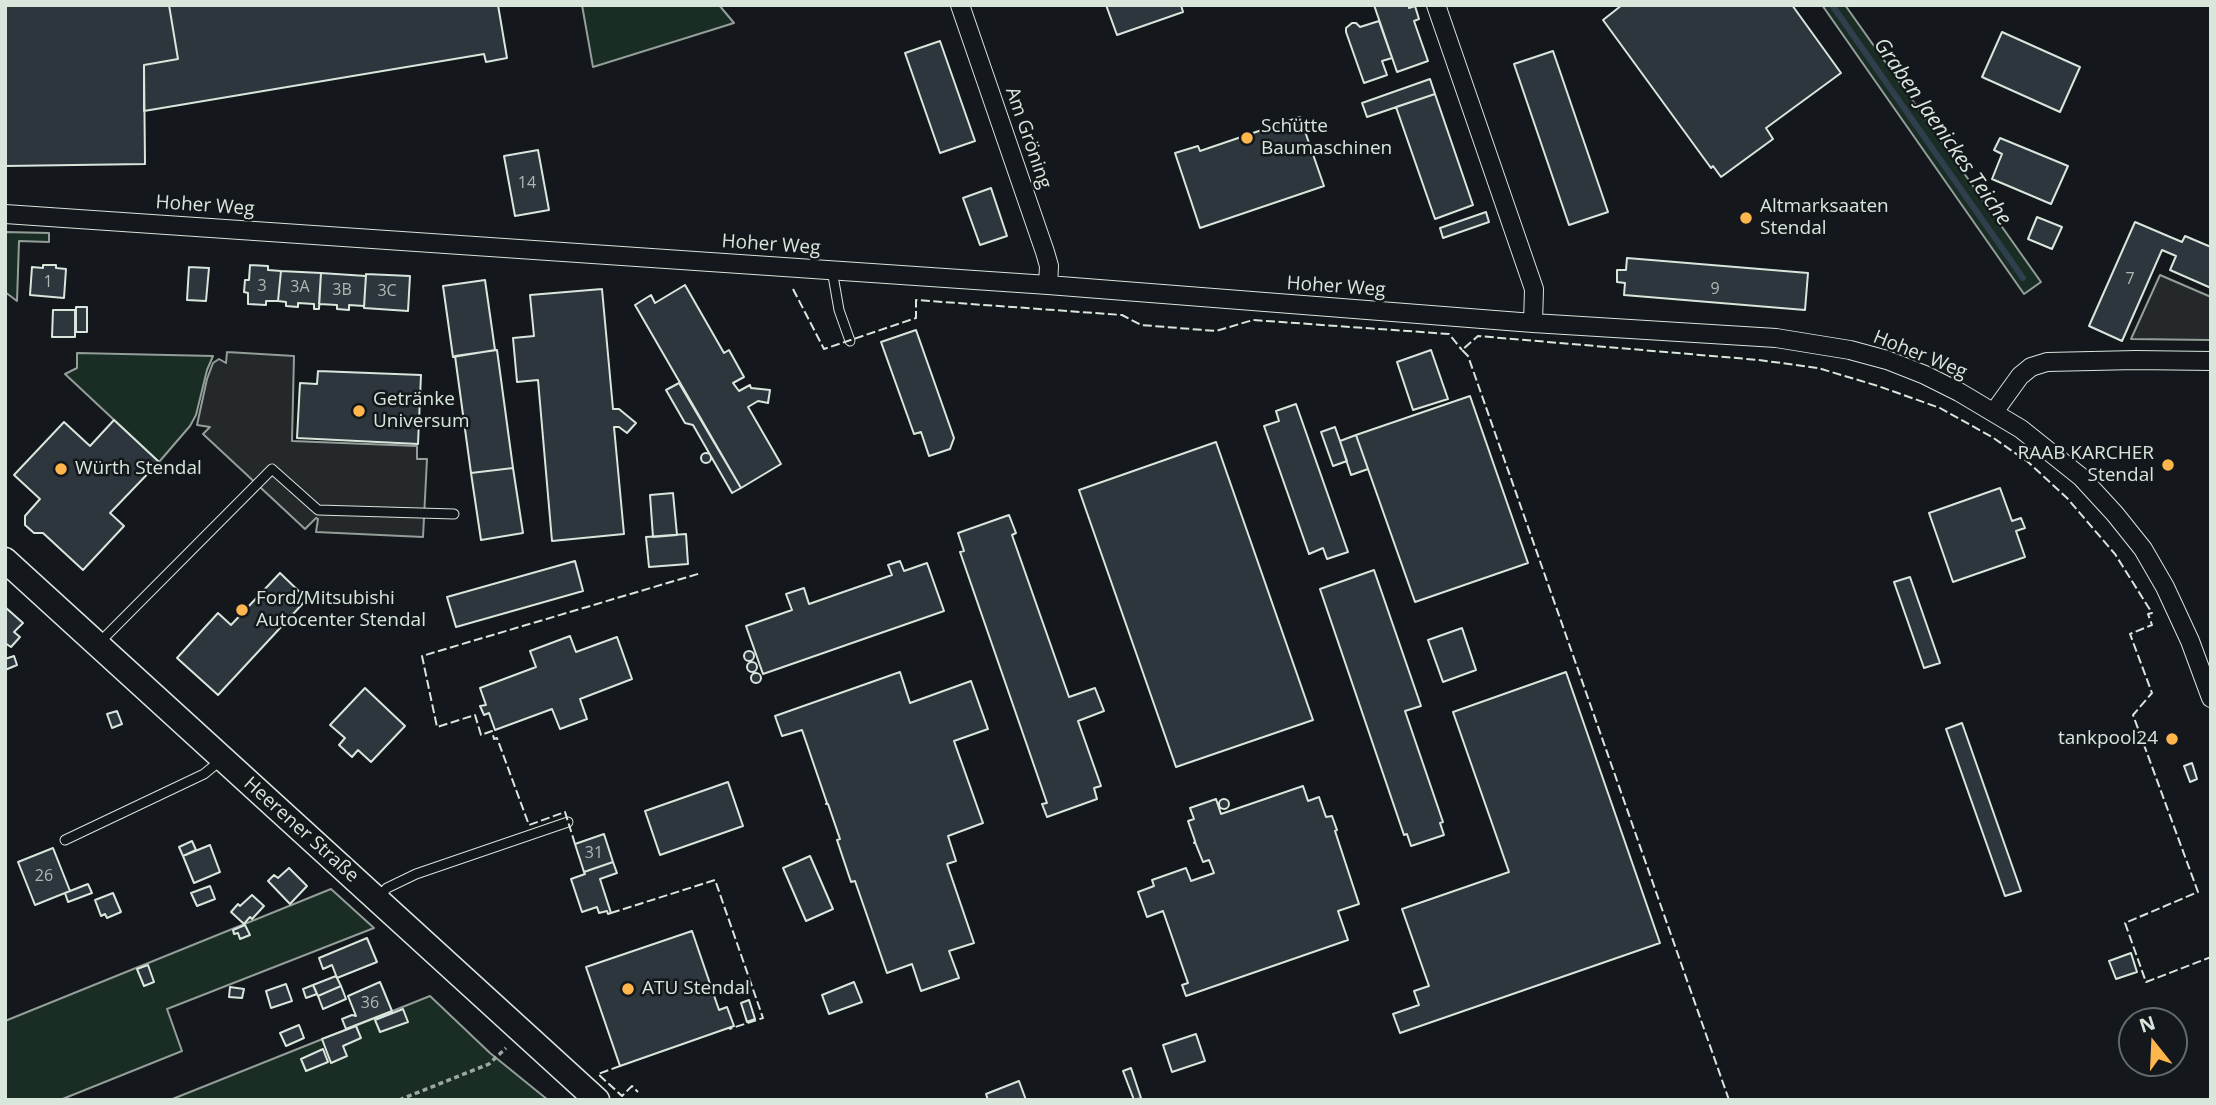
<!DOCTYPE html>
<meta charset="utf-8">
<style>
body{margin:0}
#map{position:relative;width:2216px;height:1105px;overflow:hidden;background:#14181c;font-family:"Open Sans",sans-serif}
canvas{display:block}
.frame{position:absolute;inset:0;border:7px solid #d8e6dc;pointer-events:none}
.north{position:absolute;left:2118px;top:1007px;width:70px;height:70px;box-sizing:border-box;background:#14181c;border:2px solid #626a69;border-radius:50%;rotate:342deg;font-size:19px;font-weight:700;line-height:28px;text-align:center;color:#d8e6dc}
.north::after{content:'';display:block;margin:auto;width:24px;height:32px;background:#ffb74d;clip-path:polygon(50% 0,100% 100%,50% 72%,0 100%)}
</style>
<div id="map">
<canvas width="2216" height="1105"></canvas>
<div class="frame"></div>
<div class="north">N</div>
</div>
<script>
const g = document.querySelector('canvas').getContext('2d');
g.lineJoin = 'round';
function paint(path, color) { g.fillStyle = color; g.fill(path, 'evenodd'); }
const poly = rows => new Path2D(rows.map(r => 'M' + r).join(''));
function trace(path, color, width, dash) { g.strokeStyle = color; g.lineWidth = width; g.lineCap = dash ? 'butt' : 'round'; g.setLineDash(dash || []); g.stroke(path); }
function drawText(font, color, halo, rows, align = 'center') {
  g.font = font + ' "Open Sans",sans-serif'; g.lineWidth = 5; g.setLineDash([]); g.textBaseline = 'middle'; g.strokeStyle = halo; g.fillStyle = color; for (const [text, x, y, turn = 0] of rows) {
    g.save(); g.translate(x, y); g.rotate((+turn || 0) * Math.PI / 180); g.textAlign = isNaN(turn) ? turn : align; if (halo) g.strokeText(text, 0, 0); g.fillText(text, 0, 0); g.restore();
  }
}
const green = poly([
 [582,5,719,5,734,23,593,67,582,5],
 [1822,5,1845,5,2041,282,2024,294,1822,5],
 [5,232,49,233,49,242,19,241,17,301,5,292,5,232],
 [77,353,213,356,207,370,196,415,190,426,159,462,65,374,77,368,77,353],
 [331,889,374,928,167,1009,182,1051,60,1100,5,1100,5,1021,331,889],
 [430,996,490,1053,548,1100,170,1100,430,996]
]);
const parking = poly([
 [2160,275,2211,297,2211,340,2131,339,2160,275],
 [227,352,294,356,292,441,417,446,417,459,427,459,423,537,316,532,318,519,316,518,305,529,203,434,210,427,197,425,207,379,213,363,219,359,226,363,227,352]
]);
const stream = poly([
 [1832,5,2023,278]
]);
const building = poly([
 [5,5,169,5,178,59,144,65,145,164,5,166,5,5],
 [169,5,498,5,507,58,486,62,484,54,144,111,144,65,178,59,169,5],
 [1106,5,1181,5,1183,12,1117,35,1106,5],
 [1374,5,1409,5,1409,8,1415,6,1419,19,1414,21,1428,61,1397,72,1374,5],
 [1622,5,1792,5,1841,73,1766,128,1773,139,1721,177,1713,166,1711,168,1603,20,1622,5],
 [1379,21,1392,58,1382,61,1387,75,1364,83,1346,32,1346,28,1352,23,1356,23,1360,27,1379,21],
 [2002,32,2080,67,2060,112,1982,77,2002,32],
 [940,41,975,141,940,153,905,53,940,41],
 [1553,51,1608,212,1569,225,1514,64,1553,51],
 [1430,79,1435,94,1367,117,1362,103,1430,79],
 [1435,94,1473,205,1435,219,1396,107,1435,94],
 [1300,117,1324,186,1200,228,1175,153,1198,146,1200,151,1300,117],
 [2000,138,2068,166,2051,204,1992,179,2002,154,1994,150,2000,138],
 [538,150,549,210,515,216,504,156,538,150],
 [991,188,1007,236,980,245,963,198,991,188],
 [1486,212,1489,222,1443,238,1440,228,1486,212],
 [2037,217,2062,227,2052,249,2028,239,2037,217],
 [2135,222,2182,242,2185,236,2211,247,2211,288,2170,270,2176,256,2162,250,2122,341,2089,326,2135,222],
 [1627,258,1808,273,1805,310,1624,295,1625,283,1617,282,1617,270,1626,270,1627,258],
 [43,265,56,265,56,268,66,269,64,298,30,295,32,267,43,268,43,265],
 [250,265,268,266,268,270,281,271,278,301,266,301,266,305,248,304,248,293,244,292,245,280,249,280,250,265],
 [189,267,209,268,206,301,187,300,189,267],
 [281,271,321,273,319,309,314,309,314,304,298,303,298,307,286,306,286,302,278,301,281,271],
 [321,273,366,276,364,306,349,305,349,310,337,309,337,305,319,304,321,273],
 [366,274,410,276,408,311,364,308,366,274],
 [485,280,495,350,453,357,443,286,485,280],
 [685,285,724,353,729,350,744,377,733,383,739,391,750,385,751,388,770,390,768,403,758,401,748,407,781,464,741,488,635,305,651,295,655,303,685,285],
 [602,289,613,409,619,409,636,423,627,433,619,427,614,427,624,534,552,541,538,380,517,382,513,338,534,336,530,295,602,289],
 [76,307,87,307,87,332,76,332,76,307],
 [53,310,75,310,75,337,52,337,53,310],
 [916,330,954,438,950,449,929,456,921,432,914,434,881,342,916,330],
 [497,350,513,468,471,473,455,356,497,350],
 [1431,350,1448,399,1413,410,1397,362,1431,350],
 [318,371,421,375,418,444,297,438,300,383,317,384,318,371],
 [679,383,741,488,732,493,693,425,685,423,666,390,679,383],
 [1470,396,1528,563,1415,602,1356,435,1470,396],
 [1296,404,1348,552,1327,559,1323,548,1309,554,1264,426,1279,421,1276,411,1296,404],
 [114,420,159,462,110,513,124,526,83,570,43,533,34,533,25,525,25,516,40,499,14,475,64,422,90,446,114,420],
 [1335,427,1347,461,1333,466,1321,432,1335,427],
 [1356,435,1368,469,1351,475,1340,441,1356,435],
 [1216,442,1313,720,1176,767,1079,490,1216,442],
 '701 458a5 5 0 1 1 10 0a5 5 0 1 1-10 0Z',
 [513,468,523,533,481,540,471,473,513,468],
 [2000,488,2012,521,2021,518,2025,528,2016,531,2025,557,1953,582,1929,513,2000,488],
 [673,493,677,535,653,537,650,495,673,493],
 [1009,515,1016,533,1012,535,1069,697,1095,688,1104,711,1078,721,1101,786,1094,788,1097,799,1047,817,1042,804,1047,803,960,552,964,551,958,533,1009,515],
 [686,534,688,564,649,567,646,537,686,534],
 [575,561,583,591,456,627,447,597,575,561],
 [900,561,904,571,927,563,944,611,763,674,746,626,792,610,786,594,804,588,809,604,892,575,888,565,900,561],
 [1374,570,1421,706,1405,711,1443,822,1440,823,1444,835,1411,846,1407,834,1404,835,1320,589,1374,570],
 [280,573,307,599,218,695,177,658,218,613,231,625,280,573],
 [1910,577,1940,663,1924,668,1894,582,1910,577],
 [5,607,23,623,14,632,20,637,11,647,5,643,5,607],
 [1462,628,1476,670,1443,682,1428,640,1462,628],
 [570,636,576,652,617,637,632,679,580,699,587,719,560,729,552,709,495,730,489,713,484,715,480,706,486,705,480,688,536,667,530,651,570,636],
 '744 656a5 5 0 1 1 10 0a5 5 0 1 1-10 0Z',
 [14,656,17,665,5,670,5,659,14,656],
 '747 667a5 5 0 1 1 10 0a5 5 0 1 1-10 0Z',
 [900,672,910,703,971,681,988,729,954,741,983,823,948,836,956,861,947,864,974,943,949,951,959,978,921,991,912,964,887,973,855,881,851,882,837,840,840,839,828,804,826,804,827,803,802,730,782,736,775,716,900,672],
 [1566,672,1660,943,1400,1033,1393,1014,1419,1005,1414,991,1429,986,1402,909,1509,872,1453,712,1566,672],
 '751 678a5 5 0 1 1 10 0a5 5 0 1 1-10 0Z',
 [365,688,405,726,371,762,358,750,352,757,339,745,345,738,330,725,365,688],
 [117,711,122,724,112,728,107,714,117,711],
 [1962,723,2021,891,2005,896,1946,729,1962,723],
 [2192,763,2197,779,2190,782,2184,766,2192,763],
 [728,782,743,826,660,855,645,811,728,782],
 [1303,786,1308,801,1319,797,1326,817,1332,816,1337,830,1335,831,1359,904,1338,911,1348,940,1186,996,1182,985,1188,983,1163,911,1147,917,1138,892,1154,886,1152,880,1186,868,1191,881,1214,873,1209,860,1203,862,1195,842,1194,843,1195,841,1188,821,1194,819,1190,808,1216,799,1221,814,1303,786],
 '1219 804a5 5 0 1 1 10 0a5 5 0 1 1-10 0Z',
 [604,834,613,862,584,872,575,844,604,834],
 [192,841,196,850,183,856,179,847,192,841],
 [210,845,220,872,194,883,183,856,210,845],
 [53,848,70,891,35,905,18,862,53,848],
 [810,856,833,909,806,921,783,868,810,856],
 [613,862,617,873,600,879,611,913,608,914,607,911,599,913,597,907,582,912,571,879,585,874,584,872,613,862],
 [289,868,307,886,290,904,268,881,274,875,278,878,289,868],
 [88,884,92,893,68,902,65,893,88,884],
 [210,886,215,899,197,906,191,893,210,886],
 [113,893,121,912,107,918,105,914,101,916,95,900,113,893],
 [252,895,264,906,252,919,250,917,244,924,231,912,238,904,240,906,252,895],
 [245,925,250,935,240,939,238,933,234,934,233,930,245,925],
 [692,931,719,1010,727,1007,734,1026,620,1066,586,967,692,931],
 [367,938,377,962,337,978,332,965,323,969,319,958,367,938],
 [2131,953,2137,972,2116,979,2109,961,2131,953],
 [148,965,154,982,144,986,137,969,148,965],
 [336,976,341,986,318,996,313,985,336,976],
 [380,982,392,1011,346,1029,342,1019,352,1015,356,1016,348,996,380,982],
 [854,982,862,1002,829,1014,822,995,854,982],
 [286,984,292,1001,271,1008,266,991,286,984],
 [313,985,317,994,306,998,303,989,313,985],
 [341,986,346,999,323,1009,318,996,341,986],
 [230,987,244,989,242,998,229,997,230,987],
 [749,1000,755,1019,747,1022,741,1003,749,1000],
 [403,1009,408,1022,380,1032,375,1020,403,1009],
 [299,1025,304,1038,286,1046,280,1033,299,1025],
 [356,1026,361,1038,343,1046,347,1056,331,1063,322,1039,356,1026],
 [1196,1034,1205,1061,1172,1072,1163,1045,1196,1034],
 [323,1049,328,1062,306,1071,301,1059,323,1049],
 [1131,1068,1141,1098,1134,1100,1123,1071,1131,1068],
 [1019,1081,1026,1100,988,1100,986,1094,1019,1081]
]);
const path = poly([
 [399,1100,489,1064,506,1048]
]);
const lane = poly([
 [832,270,839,310,850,341],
 [99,643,272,469,318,510,454,514],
 [65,840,204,774,221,760],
 [378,898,387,888,416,874,568,822]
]);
const street = poly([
 [960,5,1045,252,1049,266,1048,285],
 [1436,5,1534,289,1533,323],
 [5,214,1048,285,1533,323,1776,338,1850,350,1887,360,1925,375,1959,392,2021,429,2081,477,2115,514,2143,549,2165,587,2190,641,2211,698],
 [1994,412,2020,376,2031,367,2047,362,2136,360,2211,361]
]);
const secondary = poly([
 [5,560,597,1100]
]);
const fence = poly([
 [793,289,824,349,916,318,916,300,1122,315,1141,325,1216,331,1253,320,1449,334,1462,350],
 [575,844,565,812,529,825,497,738,494,739,492,731,481,735,475,715,437,727,422,656,701,573],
 [611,913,715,880,763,1018,729,1029],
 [620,1066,598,1074,622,1096,632,1086,638,1092],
 [645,1099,646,1100],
 [1729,1100,1468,356,1462,350,1478,336,1759,360,1818,368,1878,386,1940,408,1992,437,2028,462,2067,498,2115,554,2152,613,2148,614,2152,625,2130,634,2152,693,2133,715,2198,892,2125,923,2146,982,2211,957]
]);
const markers = [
 [1247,138,7,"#ffb74d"],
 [1746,218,7,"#ffb74d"],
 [359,411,7,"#ffb74d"],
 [2168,465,7,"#ffb74d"],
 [61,469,7,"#ffb74d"],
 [242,610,7,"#ffb74d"],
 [2172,739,7,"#ffb74d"],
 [628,989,7,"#ffb74d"]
];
const numberNames = [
 ["14",527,183],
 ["7",2130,279],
 ["1",48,282],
 ["3",262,286],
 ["3A",300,287],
 ["9",1715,289],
 ["3B",342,290],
 ["3C",387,291],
 ["31",594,853],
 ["26",44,876],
 ["36",370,1003]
];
const poiNames = [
 ["Schütte",1261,127],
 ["Baumaschinen",1261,149],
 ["Altmarksaaten",1760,207],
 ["Stendal",1760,229],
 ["Getränke",373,400],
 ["Universum",373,422],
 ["RAAB KARCHER",2154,454,"right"],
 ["Stendal",2154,476,"right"],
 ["Würth Stendal",75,469],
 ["Ford/Mitsubishi",256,599],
 ["Autocenter Stendal",256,621],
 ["tankpool24",2158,739,"right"],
 ["ATU Stendal",642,989]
];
const streetNames = [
 ["Am Gröning",1028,138,71],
 ["Hoher Weg",205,206,4],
 ["Hoher Weg",771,245,4],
 ["Hoher Weg",1336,287,4],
 ["Hoher Weg",1920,355,22],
 ["Heerener Straße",301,830,42]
];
const waterNames = [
 ["Graben Jaenickes Teiche",1942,132,55]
];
paint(green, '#1a2d24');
trace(green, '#939e99', 2);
paint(parking, '#24282b');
trace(parking, '#939e99', 2);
trace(stream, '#2f3f4d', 6);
paint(building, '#2c363c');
trace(building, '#d8e6dc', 2);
trace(lane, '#d8e6dc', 11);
trace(street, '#d8e6dc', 20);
trace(secondary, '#d8e6dc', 27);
trace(path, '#9da8a2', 3.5, [5, 3.5]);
trace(lane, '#14181c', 9);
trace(street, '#14181c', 18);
trace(secondary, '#14181c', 24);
trace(fence, '#d8e6dc', 2, [9, 3.5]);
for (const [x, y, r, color] of markers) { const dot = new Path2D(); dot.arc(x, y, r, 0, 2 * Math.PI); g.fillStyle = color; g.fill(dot); trace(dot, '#14181c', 2.5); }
drawText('16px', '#adbab4', null, numberNames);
drawText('19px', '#d8e6dc', '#14181c', poiNames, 'left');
drawText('19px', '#d8e6dc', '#14181c', streetNames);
drawText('italic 21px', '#d8e6dc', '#14181c', waterNames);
</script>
